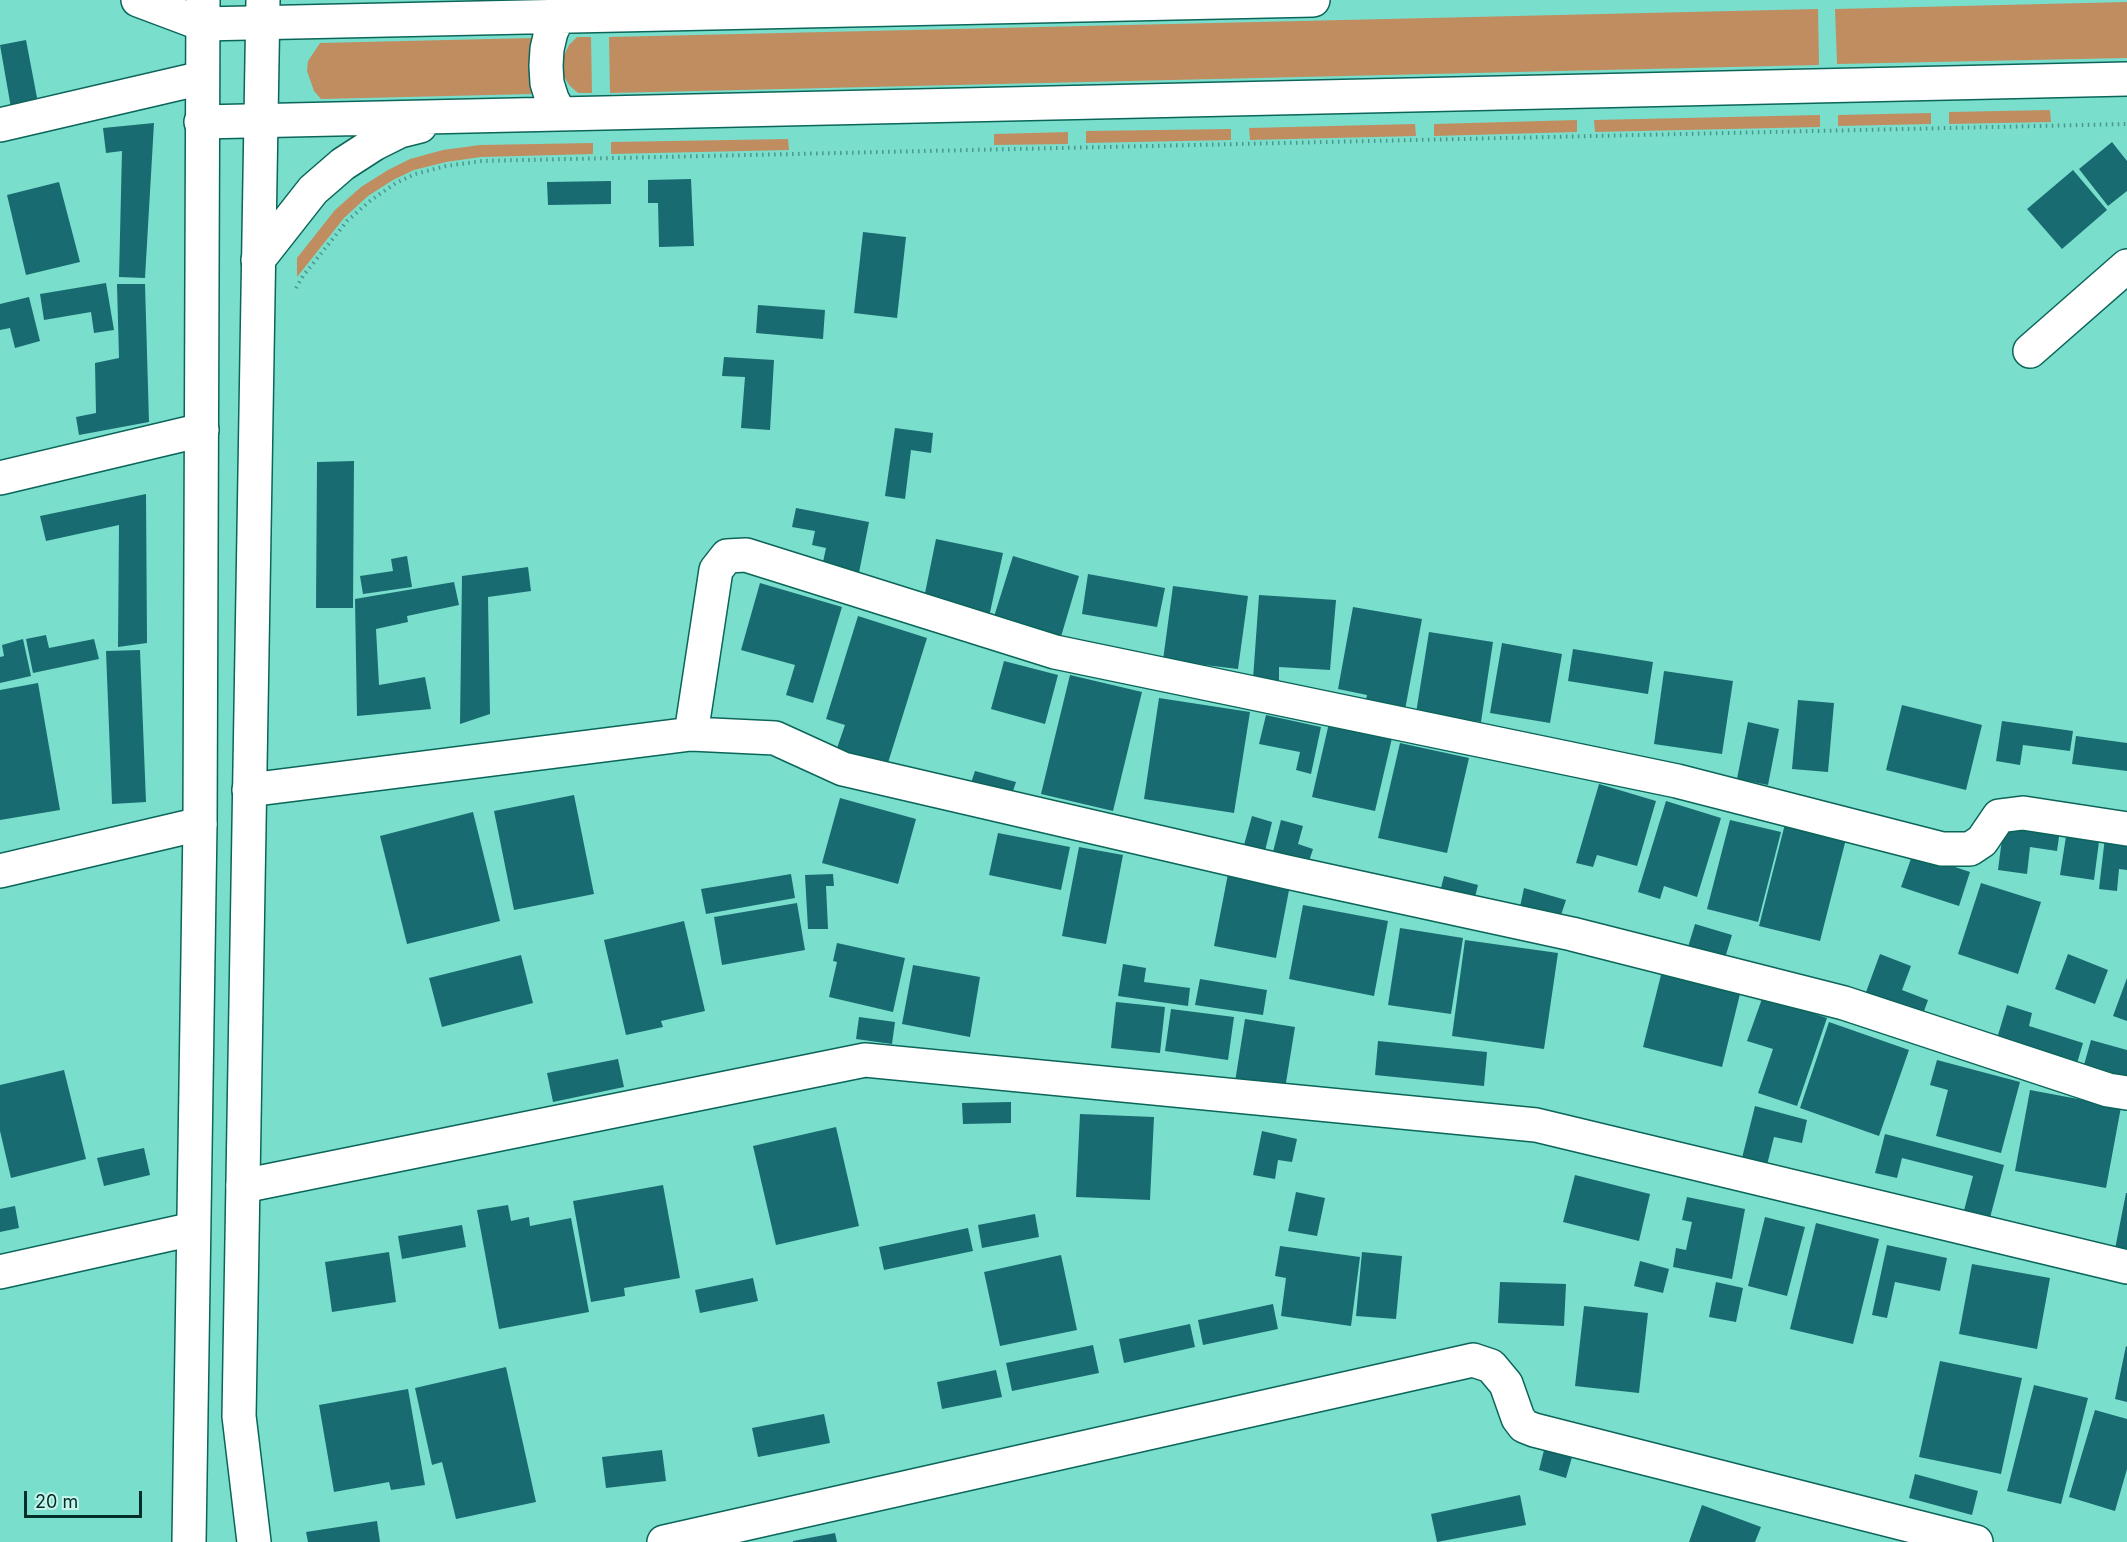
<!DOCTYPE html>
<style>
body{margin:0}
#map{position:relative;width:2127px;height:1542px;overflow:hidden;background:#7adecd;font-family:Inter,sans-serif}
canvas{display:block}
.scale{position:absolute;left:24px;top:1491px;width:118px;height:27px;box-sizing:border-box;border:3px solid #002e28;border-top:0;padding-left:8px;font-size:18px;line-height:21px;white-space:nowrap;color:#002e28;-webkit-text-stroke:4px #c7f5ec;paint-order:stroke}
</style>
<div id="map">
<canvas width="2127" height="1542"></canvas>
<div class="scale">20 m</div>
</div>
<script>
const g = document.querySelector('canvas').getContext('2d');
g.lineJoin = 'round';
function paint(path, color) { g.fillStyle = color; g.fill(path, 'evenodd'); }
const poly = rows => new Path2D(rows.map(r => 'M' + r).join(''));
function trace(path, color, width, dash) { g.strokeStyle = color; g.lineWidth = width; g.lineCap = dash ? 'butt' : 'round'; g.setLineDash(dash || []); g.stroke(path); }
const green = poly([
 [2127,2,2127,58,1837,64,1835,9],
 [1818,9,1819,65,610,93,609,37],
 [577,37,591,37,592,93,578,93,570,86,564,77,562,66,564,55,569,45],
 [532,38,529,66,532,94,321,99,314,91,307,71,308,61,320,43],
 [2050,110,2051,122,1949,124,1949,112],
 [1931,113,1931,124,1838,126,1838,115],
 [1820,115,1820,127,1595,132,1594,120],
 [1577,120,1577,132,1434,136,1434,124],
 [1415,124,1416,136,1250,140,1249,128],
 [1231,129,1231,140,1086,143,1086,131],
 [1068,132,1068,144,994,145,994,134],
 [788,139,789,150,611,154,611,142],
 [593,143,593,154,481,157,446,162,414,170,393,180,368,196,344,218,297,277,297,258,335,210,361,187,388,170,410,159,443,150,480,145]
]);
const building = poly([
 [26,40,38,103,11,108,0,45],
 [154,123,145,278,119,277,122,151,106,153,103,128],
 [2112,142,2127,161,2127,191,2108,206,2079,169],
 [2073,170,2107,210,2062,249,2027,209],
 [691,179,694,246,659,247,658,203,648,203,648,180],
 [611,181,611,204,548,205,547,182],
 [59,182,80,262,26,275,7,195],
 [863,232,906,237,897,318,854,313],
 [106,283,114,330,94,333,91,312,44,320,40,294],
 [117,284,145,284,149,422,79,435,76,417,96,413,95,363,119,358],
 [29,297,40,341,15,348,10,328,0,330,0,304],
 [758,305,825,310,823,339,756,333],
 [724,357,774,360,770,430,741,428,745,377,722,376],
 [895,428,933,433,931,453,911,450,905,499,885,496],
 [354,461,353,608,316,608,317,462],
 [146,494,147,643,118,647,119,525,46,541,40,516],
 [796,508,869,522,857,583,820,576,826,548,812,545,815,531,792,527],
 [936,539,1003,553,989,617,923,603],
 [407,556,412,587,363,594,360,576,393,571,391,559],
 [1013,556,1079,576,1060,640,993,620],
 [528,567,531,591,488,597,490,714,460,724,462,576],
 [1088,574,1165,588,1157,627,1082,614],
 [454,582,459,605,407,616,408,622,376,629,379,685,425,677,431,709,357,716,355,599],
 [760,583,842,607,813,703,786,695,795,665,741,650],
 [1173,586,1248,596,1238,669,1163,660],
 [1259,595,1336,600,1330,670,1279,667,1279,681,1253,679],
 [1353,607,1422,619,1404,715,1364,708,1367,695,1338,689],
 [858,616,927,638,887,766,836,751,845,725,826,719],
 [1429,632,1493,642,1481,722,1416,713],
 [46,635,49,648,94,639,99,659,33,673,26,639],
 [23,639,31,676,0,683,0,657,4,656,2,645],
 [1502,643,1562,654,1550,723,1490,713],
 [1573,649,1653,662,1648,694,1568,681],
 [140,650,146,802,112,804,106,651],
 [1004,661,1058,675,1045,724,991,709],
 [1664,671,1733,681,1722,754,1654,744],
 [1070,675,1142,692,1113,811,1041,794],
 [38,683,60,810,0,820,0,690],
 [1159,698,1250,712,1234,813,1144,799],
 [1798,700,1834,703,1828,772,1792,769],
 [1902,705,1982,725,1966,790,1886,770],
 [1266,715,1321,727,1311,774,1296,770,1300,752,1259,744],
 [2002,721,2073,731,2070,751,2023,745,2020,765,1996,761],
 [1748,722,1779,729,1768,785,1737,779],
 [1329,723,1392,738,1375,811,1312,797],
 [2076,736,2127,743,2127,771,2072,764],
 [1400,743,1469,758,1447,853,1378,838],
 [975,771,1016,782,1009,803,968,792],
 [1599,784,1656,801,1637,866,1597,855,1593,867,1576,863],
 [574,795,594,894,514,910,494,811],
 [840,798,916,819,898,884,822,863],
 [1666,801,1721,818,1697,897,1664,886,1660,899,1638,892],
 [473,812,500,921,407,944,380,836],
 [1252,816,1272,822,1265,851,1244,845],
 [1281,820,1303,826,1298,844,1313,849,1309,861,1273,852],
 [1730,820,1781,832,1758,922,1707,909],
 [2004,823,2060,830,2057,851,2030,847,2027,874,1998,870],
 [1785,824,1846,839,1820,941,1759,926],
 [2067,830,2100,834,2094,880,2060,875],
 [998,833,1070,847,1061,890,989,875],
 [2105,837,2127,839,2127,870,2119,869,2117,891,2099,889],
 [1079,847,1123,855,1106,944,1062,936],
 [1913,853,1970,872,1959,906,1901,887],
 [791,874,795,898,706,914,701,889],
 [833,874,834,886,826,886,828,929,808,929,805,875],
 [1228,874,1290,885,1276,958,1214,946],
 [1444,876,1478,885,1473,905,1439,896],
 [1981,883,2041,902,2018,974,1958,954],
 [1524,888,1566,900,1560,918,1520,907],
 [797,903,805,950,722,965,714,917],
 [1303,905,1388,921,1374,996,1289,979],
 [684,921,705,1011,661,1021,663,1027,626,1035,604,940],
 [1695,924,1732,935,1725,958,1688,947],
 [1400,928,1463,938,1451,1014,1388,1005],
 [1465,940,1558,953,1544,1049,1452,1036],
 [837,943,905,958,893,1012,829,997,837,962,833,961],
 [1880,954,1911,966,1902,990,1928,1000,1919,1025,1862,1003],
 [2068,954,2108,970,2095,1004,2055,989],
 [521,955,533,1003,442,1027,429,978],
 [1123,964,1146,968,1144,982,1190,988,1188,1006,1118,996],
 [913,965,980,977,970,1037,902,1024],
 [1663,967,1742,986,1722,1067,1643,1047],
 [2127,978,2127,1021,2113,1016],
 [1200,979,1267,990,1263,1015,1195,1005],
 [1763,996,1827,1018,1797,1106,1758,1093,1773,1049,1747,1041],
 [1116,1002,1165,1007,1160,1053,1111,1048],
 [2007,1005,2032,1013,2029,1026,2083,1043,2075,1070,1995,1045],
 [1171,1009,1234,1017,1228,1060,1165,1051],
 [859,1017,895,1022,892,1044,856,1039],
 [1245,1019,1295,1027,1284,1095,1234,1088],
 [1829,1022,1909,1050,1879,1136,1800,1108],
 [2091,1040,2127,1050,2127,1077,2084,1065],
 [1378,1041,1487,1052,1484,1086,1375,1075],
 [618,1059,624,1087,553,1102,547,1073],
 [1937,1060,2020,1082,2001,1153,1936,1136,1948,1090,1930,1085],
 [64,1070,86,1159,11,1178,0,1131,0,1085],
 [2030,1090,2121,1107,2106,1188,2015,1171],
 [1011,1102,1011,1123,963,1124,962,1103],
 [1755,1106,1807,1120,1802,1143,1774,1137,1767,1165,1742,1158],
 [1080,1114,1154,1117,1150,1200,1076,1197],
 [836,1127,859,1226,776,1245,753,1146],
 [1262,1131,1297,1139,1292,1162,1278,1160,1275,1179,1253,1175],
 [1885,1134,2004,1165,1987,1229,1961,1222,1973,1176,1902,1158,1897,1178,1875,1173],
 [144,1148,150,1175,104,1186,97,1158],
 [1575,1175,1650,1194,1639,1241,1563,1222],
 [663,1185,680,1278,624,1288,625,1296,591,1302,573,1201],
 [1296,1192,1325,1198,1317,1236,1288,1231],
 [2126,1193,2127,1193,2127,1251,2115,1249],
 [1687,1197,1745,1209,1732,1279,1673,1267,1676,1248,1686,1250,1692,1222,1682,1220],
 [508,1205,511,1221,529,1217,530,1226,571,1218,589,1312,499,1329,477,1210],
 [15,1206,19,1228,0,1232,0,1209],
 [1035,1214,1039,1237,982,1248,978,1225],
 [1765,1217,1805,1227,1787,1296,1748,1286],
 [1816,1223,1879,1239,1853,1344,1790,1329],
 [462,1225,466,1247,402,1259,398,1236],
 [968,1228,973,1251,884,1270,879,1247],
 [1887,1245,1947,1258,1940,1291,1895,1282,1887,1318,1872,1315],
 [1280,1246,1360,1257,1351,1326,1281,1316,1286,1278,1275,1276],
 [389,1252,396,1302,332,1312,325,1262],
 [1362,1252,1402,1256,1396,1319,1356,1316],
 [1061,1255,1077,1330,1000,1346,984,1272],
 [1640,1261,1669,1269,1663,1293,1634,1286],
 [1972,1264,2050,1278,2037,1349,1959,1334],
 [753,1278,758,1301,700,1313,695,1290],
 [1500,1282,1566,1284,1564,1326,1498,1323],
 [1716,1282,1743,1288,1736,1322,1709,1317],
 [1273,1304,1278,1329,1203,1345,1198,1320],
 [1584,1306,1648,1313,1639,1393,1575,1386],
 [1190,1324,1195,1347,1124,1363,1119,1339],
 [1093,1345,1099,1373,1012,1391,1006,1363],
 [2126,1346,2127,1347,2127,1402,2115,1399],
 [1940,1361,2022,1378,2001,1474,1919,1457],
 [506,1367,536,1502,456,1519,442,1462,432,1465,415,1388],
 [996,1370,1002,1397,942,1409,937,1382],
 [2034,1385,2088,1398,2061,1504,2007,1491],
 [408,1389,425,1485,391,1490,389,1482,334,1492,319,1405],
 [2095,1410,2127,1419,2127,1469,2115,1511,2069,1497],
 [824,1414,830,1443,758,1457,752,1428],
 [662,1450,666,1481,606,1488,602,1457],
 [1544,1450,1572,1457,1566,1478,1539,1470],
 [1915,1474,1978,1491,1972,1515,1909,1498],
 [1520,1495,1526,1525,1437,1542,1431,1514],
 [1702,1505,1761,1527,1755,1542,1689,1542],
 [377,1521,380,1542,308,1542,306,1532],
 [835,1533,837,1542,793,1542,793,1541]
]);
const path = poly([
 [296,288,303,276,347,221,371,200,396,183,415,174,446,166,482,161,2127,124]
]);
const minor = poly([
 [138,0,202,24,1313,0],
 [558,17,551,32,547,49,546,66,547,83,552,99,560,114],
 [201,122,2127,79],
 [0,125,202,78],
 [258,260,313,190,343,164,374,144,400,131,420,126],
 [2030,351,2127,266],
 [0,478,202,430],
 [691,734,716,570,727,556,746,555,1055,652,1677,781,1942,849,1970,849,1982,841,1999,816,2023,813,2127,829],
 [249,790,691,734,775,738,843,769,1287,872,1572,934,1844,1003,2108,1090,2127,1093],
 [0,871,200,824],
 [243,1186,865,1060,1536,1125,2127,1267],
 [0,1272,193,1229],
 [664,1542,1473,1360,1491,1366,1506,1384,1518,1418,1524,1426,1534,1430,1976,1542]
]);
const tertiary = poly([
 [189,1542,200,824,203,0],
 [254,1542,239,1416,263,0]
]);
paint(green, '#c08d60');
paint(building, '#186b71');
trace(minor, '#0b6559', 36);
trace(tertiary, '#0b6559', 36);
trace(path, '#49988b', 4, [1.5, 4.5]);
trace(minor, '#fff', 33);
trace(tertiary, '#fff', 33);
</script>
